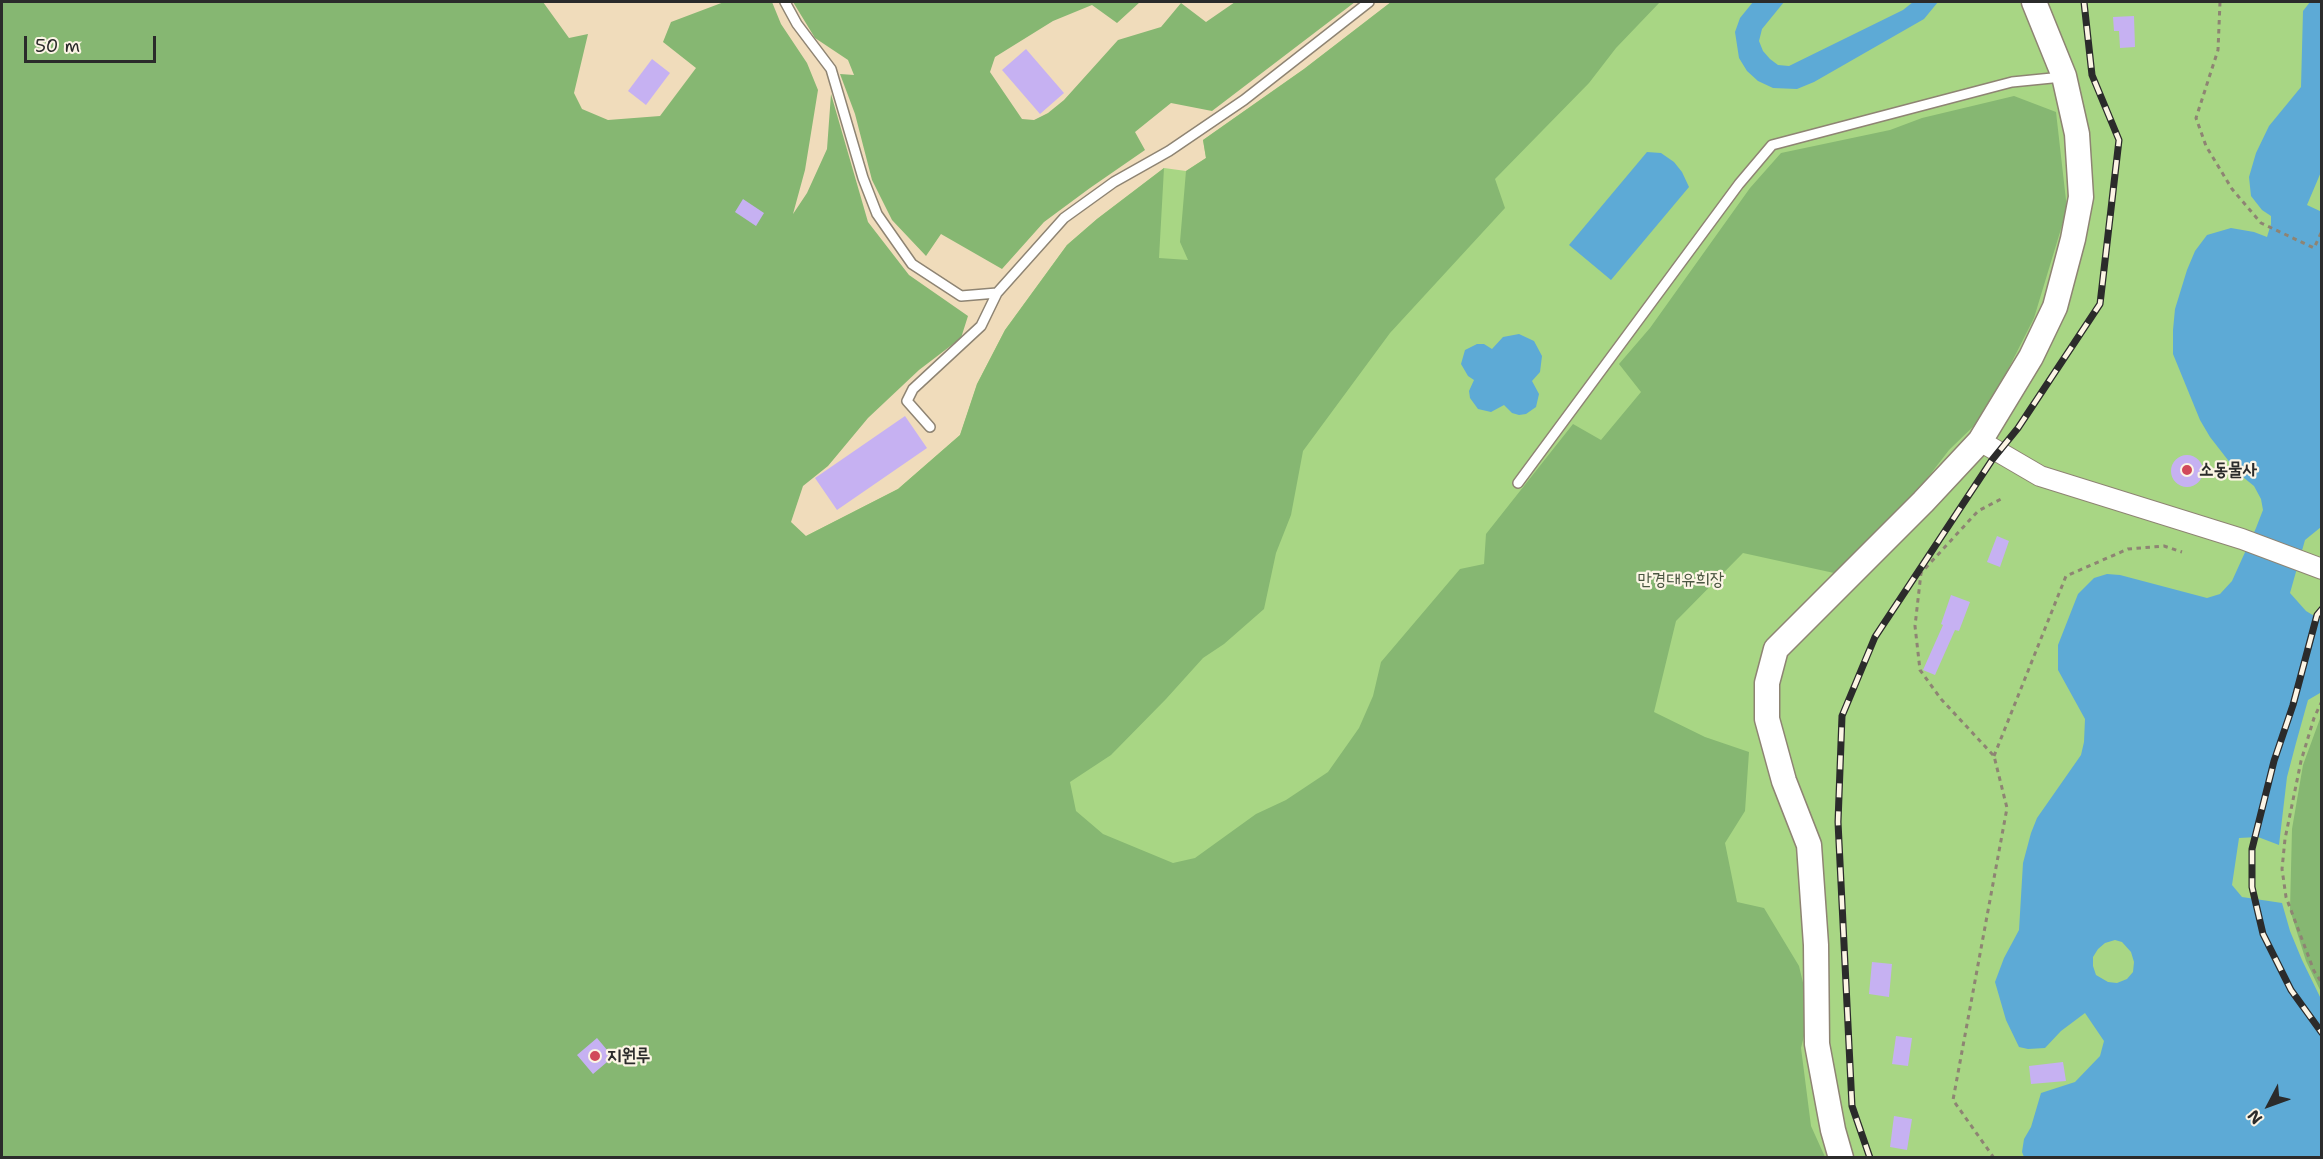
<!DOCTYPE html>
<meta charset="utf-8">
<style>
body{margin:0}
#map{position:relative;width:2323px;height:1159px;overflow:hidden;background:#f0dcbb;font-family:"Shantell Sans",sans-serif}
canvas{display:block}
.frame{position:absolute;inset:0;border:3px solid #2b2b2b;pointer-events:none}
.north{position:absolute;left:2239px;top:1075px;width:60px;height:60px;-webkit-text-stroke:4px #fcf5e5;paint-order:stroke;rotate:229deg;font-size:16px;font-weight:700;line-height:24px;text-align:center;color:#2b2b2b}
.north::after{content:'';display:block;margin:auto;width:21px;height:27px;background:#2b2b2b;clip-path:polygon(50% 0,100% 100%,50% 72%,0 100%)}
.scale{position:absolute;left:24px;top:36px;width:132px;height:27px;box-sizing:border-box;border:3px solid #2b2b2b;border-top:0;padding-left:8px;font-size:18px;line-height:21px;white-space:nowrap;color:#2b2b2b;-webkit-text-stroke:4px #fcf5e5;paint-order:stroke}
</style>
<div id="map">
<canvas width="2323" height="1159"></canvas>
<div class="frame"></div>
<div class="north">N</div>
<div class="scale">50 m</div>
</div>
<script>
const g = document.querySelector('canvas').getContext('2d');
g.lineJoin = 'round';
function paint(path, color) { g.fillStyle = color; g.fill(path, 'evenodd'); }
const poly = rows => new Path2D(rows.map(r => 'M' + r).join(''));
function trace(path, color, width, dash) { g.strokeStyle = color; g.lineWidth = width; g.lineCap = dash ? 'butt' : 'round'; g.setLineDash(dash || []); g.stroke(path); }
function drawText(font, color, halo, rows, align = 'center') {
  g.font = font + ' "Shantell Sans","Poor Story",sans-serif'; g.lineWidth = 4.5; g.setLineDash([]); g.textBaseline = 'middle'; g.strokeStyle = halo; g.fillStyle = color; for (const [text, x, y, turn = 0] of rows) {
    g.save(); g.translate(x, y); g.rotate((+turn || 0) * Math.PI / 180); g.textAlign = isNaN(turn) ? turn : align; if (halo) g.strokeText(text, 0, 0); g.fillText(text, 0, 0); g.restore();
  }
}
const green = poly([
 [1391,2,2321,2,2321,1157,2,1157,2,998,806,536,898,489,960,435,977,384,1005,330,1067,245,1097,219,1164,168,1186,171,1206,158,1203,140,1304,69]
]);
const forest = poly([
 [2,2,543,2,569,38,588,34,574,93,582,109,608,120,660,116,696,68,663,42,671,22,724,2,772,2,781,24,807,63,818,90,805,170,793,214,807,193,827,149,831,94,868,222,909,275,968,316,961,338,919,370,868,418,828,466,803,486,791,522,806,536,898,489,960,435,977,384,1005,330,1067,245,1097,219,1164,168,1159,258,1188,260,1180,242,1186,171,1206,158,1203,140,1304,69,1391,2,1660,2,1616,48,1589,83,1495,179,1505,208,1390,333,1303,451,1291,515,1276,553,1264,609,1224,644,1203,658,1166,699,1111,755,1070,782,1076,811,1103,834,1173,863,1195,858,1256,814,1286,800,1328,772,1359,728,1373,696,1381,662,1460,569,1484,564,1486,534,1573,424,1601,440,1641,392,1619,364,1650,328,1750,188,1781,153,1890,130,1922,118,2014,96,2056,112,2067,209,2034,318,1985,415,1949,450,1889,528,1834,573,1743,553,1676,621,1654,712,1705,737,1749,752,1745,811,1725,843,1737,902,1764,908,1799,966,1810,1012,1801,1048,1811,1126,1825,1157,2,1158],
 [793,2,1140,2,1117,23,1092,5,1053,21,995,57,990,72,1022,119,1034,120,1048,113,1064,100,1118,40,1161,27,1181,3,1206,22,1235,2,1355,2,1212,111,1171,103,1135,132,1145,150,1090,188,1044,222,1002,269,941,234,926,256,892,220,872,180,855,114,840,74,854,75,848,60,815,38],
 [2321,716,2321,992,2306,961,2290,910,2292,829,2303,765]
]);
const water = poly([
 [1753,2,1784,2,1762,29,1759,41,1763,51,1770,59,1778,65,1789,66,1903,10,1913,2,1938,2,1924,19,1814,82,1797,89,1773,88,1758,81,1747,71,1739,58,1735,32,1740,18],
 [2310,2,2321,2,2321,172,2307,205,2322,212,2321,527,2305,540,2290,593,2306,611,2321,620,2321,690,2320,693,2308,700,2296,743,2287,777,2279,845,2258,837,2239,838,2232,885,2242,897,2282,903,2290,931,2302,960,2321,999,2321,1157,2024,1157,2022,1152,2024,1139,2031,1127,2041,1093,2075,1082,2100,1056,2104,1041,2085,1013,2061,1031,2045,1048,2028,1049,2019,1047,2006,1020,1995,982,2004,958,2019,930,2023,863,2031,833,2037,818,2081,755,2084,742,2085,719,2058,670,2058,645,2078,594,2094,578,2107,574,2120,575,2207,598,2220,594,2232,581,2256,528,2263,510,2261,499,2254,486,2238,473,2210,437,2200,420,2173,354,2173,330,2175,309,2187,270,2195,251,2207,235,2231,228,2254,232,2267,237,2271,224,2271,216,2262,210,2251,196,2249,177,2256,153,2269,126,2301,87,2303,11],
 [2115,940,2122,942,2131,952,2134,962,2133,972,2127,979,2117,983,2108,982,2096,975,2093,966,2093,957,2098,949,2105,943],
 [1647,152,1661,153,1674,162,1682,172,1689,187,1611,280,1569,245],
 [1519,334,1534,341,1542,356,1540,372,1532,381,1539,394,1536,407,1526,414,1519,415,1512,413,1504,405,1491,412,1478,409,1470,398,1469,391,1474,380,1468,376,1461,364,1465,350,1477,344,1484,344,1492,349,1503,337]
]);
const building = poly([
 [2134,16,2135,47,2120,48,2119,31,2114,31,2113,17],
 [1026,49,1064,93,1040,114,1002,70],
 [652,59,670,73,646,105,628,91],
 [743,199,764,213,756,226,735,212],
 [905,416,927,448,837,510,815,478],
 '2171 471a16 16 0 1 1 32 0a16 16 0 1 1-32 0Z',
 [1997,536,2009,541,2000,567,1987,562],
 [1951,595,1970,602,1959,631,1955,630,1935,675,1923,670,1943,625,1941,624],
 [1872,962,1892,964,1889,997,1869,994],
 [1896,1036,1912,1038,1908,1066,1892,1064],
 [597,1038,613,1057,593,1074,577,1055],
 [2063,1062,2066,1081,2031,1084,2029,1066],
 [1894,1116,1912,1119,1907,1150,1890,1147]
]);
const path = poly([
 [2220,2,2218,50,2196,118,2206,146,2232,189,2261,223,2314,248,2322,231],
 [2322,701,2314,718,2301,761,2285,839,2282,869,2286,897,2314,971,2322,983],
 [1994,756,2066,576,2128,549,2164,546,2182,552],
 [1994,1158,1953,1100,2007,808,1994,756,1941,699,1920,670,1915,626,1921,573,1978,511,2001,499]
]);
const service = poly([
 [785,2,797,24,831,69,863,178,877,214,912,264,961,296,997,293],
 [930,427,907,401,913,389,981,326,997,293,1064,218,1114,182,1169,151,1244,100,1369,2],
 [1518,483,1739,184,1772,145,2012,82,2062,77]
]);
const minor = poly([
 [1980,441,2040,476,2242,539,2322,569]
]);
const tertiary = poly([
 [1841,1158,1833,1130,1817,1044,1816,945,1809,845,1784,781,1767,719,1767,683,1776,649,1923,502,1980,441,2031,357,2055,307,2073,239,2081,197,2077,134,2064,76,2034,2]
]);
const rail = poly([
 [2322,609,2317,615,2293,705,2274,761,2252,849,2252,887,2263,934,2291,990,2322,1033],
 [1870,1158,1852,1106,1838,822,1842,716,1875,637,1992,460,2018,428,2100,304,2119,140,2092,75,2084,2]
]);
const markers = [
 [2187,470,6,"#d1495b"],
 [595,1056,6,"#d1495b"]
];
const poiNames = [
 ["소동물사",2199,470],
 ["지원루",607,1056]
];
const parkNames = [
 ["만경대유희장",1681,580]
];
paint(green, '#a8d684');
paint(forest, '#86b772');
paint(water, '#5daad6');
paint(building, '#c6b1f2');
trace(service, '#8e8473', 12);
trace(minor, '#8e8473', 22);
trace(tertiary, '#8e8473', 27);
trace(path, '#8e8473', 3, [4.5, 4.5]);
trace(service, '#fff', 9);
trace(minor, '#fff', 20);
trace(tertiary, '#fff', 24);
trace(rail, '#2b2b2b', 7);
trace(rail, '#fcf5e5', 4.5, [14]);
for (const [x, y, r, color] of markers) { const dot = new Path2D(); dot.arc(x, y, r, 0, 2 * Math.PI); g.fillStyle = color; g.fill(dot); trace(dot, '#fcf5e5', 2); }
drawText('bold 18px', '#2b2b2b', '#fcf5e5', poiNames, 'left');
drawText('18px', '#4a5641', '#fcf5e5', parkNames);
</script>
